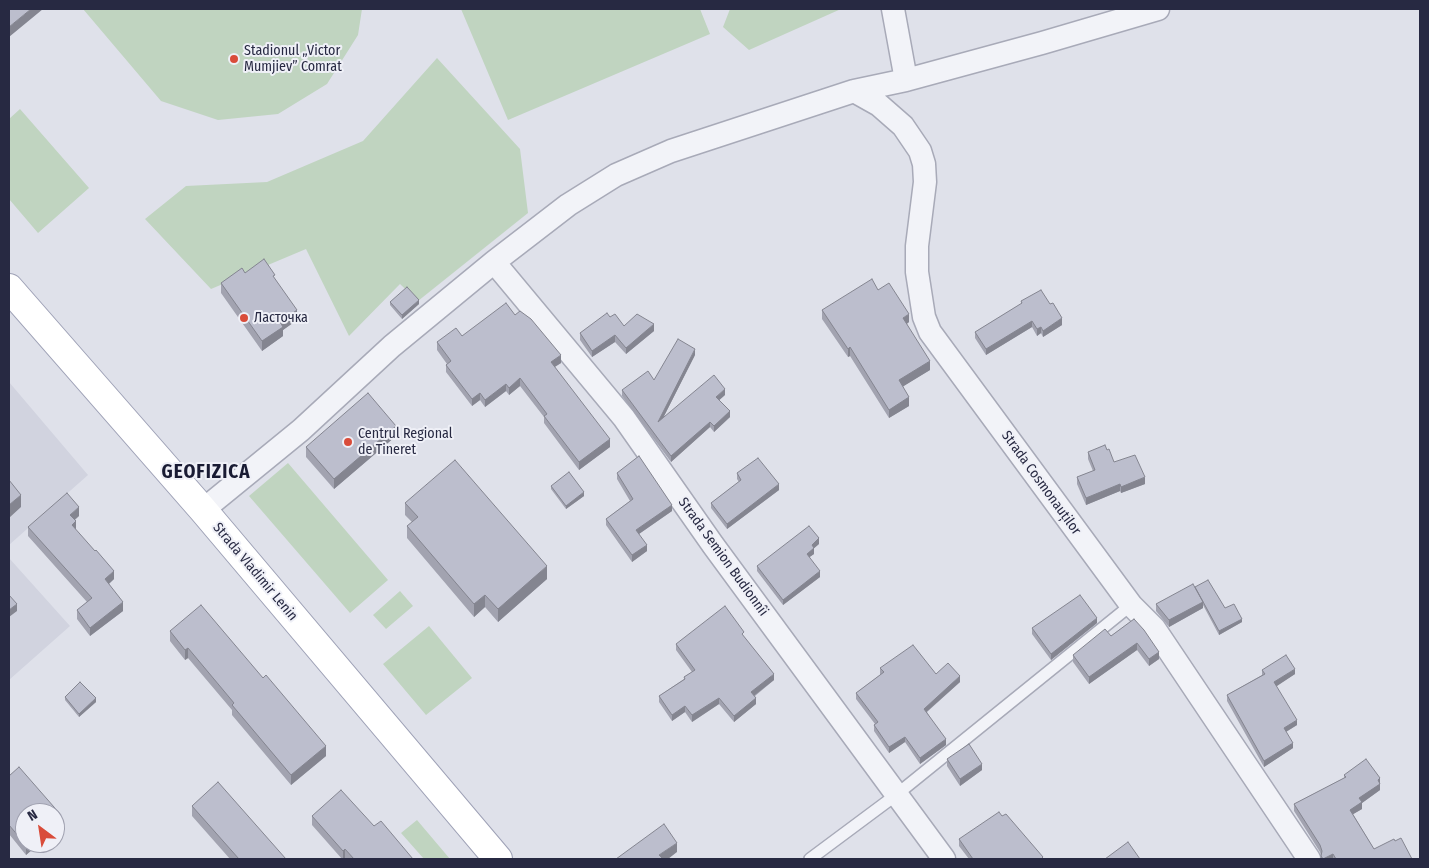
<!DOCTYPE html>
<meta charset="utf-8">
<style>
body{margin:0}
#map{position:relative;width:1429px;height:868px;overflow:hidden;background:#dfe1ea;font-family:"Fira Sans Condensed",sans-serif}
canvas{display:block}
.frame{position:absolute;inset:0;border:10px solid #272942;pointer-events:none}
.north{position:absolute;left:15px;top:803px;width:50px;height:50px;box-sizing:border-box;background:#eff0f7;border:1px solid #9fa0af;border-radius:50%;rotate:329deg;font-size:14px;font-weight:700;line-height:20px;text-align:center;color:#272942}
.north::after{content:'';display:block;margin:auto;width:18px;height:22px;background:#d94c3a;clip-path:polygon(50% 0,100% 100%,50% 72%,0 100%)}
</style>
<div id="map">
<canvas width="1429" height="868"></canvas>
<div class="frame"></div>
<div class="north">N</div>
</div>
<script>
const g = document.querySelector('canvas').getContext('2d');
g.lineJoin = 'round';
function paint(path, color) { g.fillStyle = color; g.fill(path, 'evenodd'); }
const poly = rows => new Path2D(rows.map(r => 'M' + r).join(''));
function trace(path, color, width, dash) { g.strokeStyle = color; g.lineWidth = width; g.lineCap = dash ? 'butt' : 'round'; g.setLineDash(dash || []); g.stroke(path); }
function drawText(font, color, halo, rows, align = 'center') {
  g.font = font + ' "Fira Sans Condensed",sans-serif'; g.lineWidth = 4; g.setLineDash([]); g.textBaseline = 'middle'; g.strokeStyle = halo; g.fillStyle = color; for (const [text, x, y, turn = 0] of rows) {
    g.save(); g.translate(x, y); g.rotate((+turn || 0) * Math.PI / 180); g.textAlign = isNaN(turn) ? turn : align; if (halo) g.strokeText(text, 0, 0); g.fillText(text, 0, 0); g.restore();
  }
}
const built = poly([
 [9,382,88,475,9,545],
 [9,558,70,626,9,680]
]);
const green = poly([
 [83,9,362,9,358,35,327,84,278,114,218,120,161,101],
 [461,9,700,9,710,34,508,120],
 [730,9,841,9,749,50,723,27],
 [437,58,520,149,528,213,418,301,400,284,349,336,306,249,211,289,145,219,186,186,267,182,363,141],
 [20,109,89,188,38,233,9,199,9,119],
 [288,463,388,580,350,613,249,496],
 [400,591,413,606,386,629,373,615],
 [429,626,472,678,426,715,383,664],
 [417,820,450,859,424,859,401,833]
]);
const service = poly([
 [810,859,896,795,1131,605]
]);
const minor = poly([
 [893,9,906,80],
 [854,91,879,105,903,126,920,151,924,164,925,182,917,246,917,272,924,317,930,332,1131,605,1154,628,1309,859],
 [494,262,624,418,713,545,944,859],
 [203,510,301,430,392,346,494,262,568,205,616,175,671,151,854,91,906,80,1042,43,1158,9]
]);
const primary = poly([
 [9,288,203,510,498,859]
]);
const wall = poly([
 [245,273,275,279,297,320,283,330,283,336,262,351,221,293,221,283],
 [878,290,909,322,907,324,930,370,903,386,909,406,889,418,850,356,848,357,822,319,822,310],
 [1021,301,1062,325,1043,337,1041,333,1037,336,1032,327,986,355,975,338,975,332,1021,304],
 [390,302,419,304,402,319,390,305],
 [515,315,561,363,555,367,610,447,579,470,544,423,544,417,520,386,509,395,506,391,485,407,480,400,472,406,446,372,446,365,447,364,437,350,437,342,462,336],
 [610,317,624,326,654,331,626,354,615,342,592,357,580,340,580,333],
 [695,355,663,418,725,395,719,400,730,417,714,432,710,427,671,462,622,396,622,390,654,380],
 [396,436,334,489,306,457,306,447],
 [1088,452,1114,462,1145,484,1121,493,1120,491,1086,505,1077,484,1077,477,1093,471,1088,459],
 [617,473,672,511,639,534,647,551,632,562,606,525,606,519,630,501,617,479],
 [737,473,779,490,727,529,711,508,711,503,739,482,737,479],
 [551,486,584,496,566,509,551,489],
 [405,503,547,579,498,622,485,607,474,617,407,538,407,526,412,522,405,515],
 [79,516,75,520,76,530,114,579,109,584,123,611,90,636,77,619,77,610,87,602,28,536,28,527],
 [819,544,814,548,814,554,809,557,820,577,783,605,757,571,757,566],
 [1195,588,1225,608,1242,622,1219,635,1203,605,1203,608,1169,627,1156,611,1156,604],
 [1134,619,1159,659,1149,666,1137,650,1089,684,1073,662,1073,655,1111,636],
 [1097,623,1051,660,1032,634,1032,628],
 [170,631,326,756,291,785,232,715,232,710,188,658,185,660,170,641],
 [744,637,774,680,755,696,756,704,734,722,719,704,692,722,685,712,672,721,659,702,659,696,684,679,684,677,692,672,676,650,676,644],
 [880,668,936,674,960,682,927,712,946,745,920,764,905,742,889,753,874,731,874,725,875,724,856,699,856,693,880,675],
 [1262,670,1295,674,1276,686,1297,725,1286,732,1293,748,1264,767,1227,701,1227,695,1262,675],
 [65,697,96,702,79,717,65,700],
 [947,759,982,770,960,786,947,766],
 [1344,775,1380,783,1380,790,1362,803,1362,809,1353,814,1374,849,1395,841,1412,859,1321,859,1321,856,1320,852,1294,811,1294,804,1344,778],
 [9,776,61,825,26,855,9,834],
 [192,806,286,859,230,859,192,816],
 [312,816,374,826,413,859,346,859,345,858,342,859,312,825],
 [1002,816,1043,859,969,859,959,846,959,839]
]);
const shadedWall = poly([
 [31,9,43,9,9,37,9,27],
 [419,300,419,304,402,319,402,315],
 [297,310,297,320,283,330,283,336,262,351,262,341,280,322],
 [909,314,909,322,903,326,903,318],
 [1062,318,1062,325,1043,337,1043,331],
 [1032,321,1032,327,986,355,986,349],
 [654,324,654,331,626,354,626,348],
 [1041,327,1041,333,1037,336,1037,329],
 [615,335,615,342,592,357,592,351],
 [850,347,850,356,848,357,848,349],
 [695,349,695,355,658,428,658,422],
 [561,355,561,363,551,369,551,362],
 [930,361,930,370,899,389,899,380],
 [520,378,520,386,509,395,509,388],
 [506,384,506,391,485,407,485,400],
 [725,389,725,395,716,403,716,397],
 [480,393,480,400,472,406,472,399],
 [909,397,909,406,889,418,889,410],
 [730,411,730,417,714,432,714,426],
 [710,422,710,427,671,462,671,456],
 [396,426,396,436,334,489,334,479],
 [610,439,610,447,579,470,579,462],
 [1145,477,1145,484,1121,493,1121,487],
 [779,484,779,490,727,529,727,524],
 [1120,484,1120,491,1086,505,1086,498],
 [584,492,584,496,566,509,566,506],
 [21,495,21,507,9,518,9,505],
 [672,505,672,511,636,536,636,530],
 [79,507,79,516,70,523,70,515],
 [76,521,76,530,72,525],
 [819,538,819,544,812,550,812,545],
 [647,545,647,551,632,562,632,555],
 [814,548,814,554,807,559,807,554],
 [547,566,547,579,498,622,498,609],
 [114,571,114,579,105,587,105,579],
 [820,571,820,577,783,605,783,600],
 [485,595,485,607,474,617,474,604],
 [123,602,123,611,90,636,90,628],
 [1203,602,1203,608,1169,627,1169,620],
 [17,604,17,611,9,617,9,610],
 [1097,618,1097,623,1051,660,1051,654],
 [1242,619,1242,622,1219,635,1219,631],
 [1137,643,1137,650,1089,684,1089,677],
 [188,648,188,658,185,660,185,650],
 [1159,652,1159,659,1149,666,1149,659],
 [1295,669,1295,674,1274,688,1274,682],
 [774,674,774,680,751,698,751,692],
 [960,676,960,682,924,714,924,709],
 [96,698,96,702,79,717,79,714],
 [719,698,719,704,692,722,692,715],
 [756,698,756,704,734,722,734,716],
 [685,706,685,712,672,721,672,715],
 [1297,720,1297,725,1284,733,1284,728],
 [905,737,905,742,889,753,889,747],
 [946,739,946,745,920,764,920,758],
 [1293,743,1293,748,1264,767,1264,761],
 [326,746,326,756,291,785,291,775],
 [982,764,982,770,960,786,960,779],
 [1380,778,1380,790,1362,803,1362,809,1350,816,1350,810,1359,798],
 [61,815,61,825,55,830,55,820],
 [29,843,40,843,26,855,26,845],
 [677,843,677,852,668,859,659,859,659,855],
 [345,849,345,858,343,859,343,851],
 [1333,854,1333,859,1323,859]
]);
const building = poly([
 [9,9,31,9,9,27,9,9],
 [264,259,275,275,273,276,297,310,280,322,283,327,262,341,221,283,242,268,245,273,264,259],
 [872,279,878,290,889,283,909,314,903,318,930,361,899,380,909,397,889,410,850,347,848,349,822,310,872,279],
 [407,287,419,300,402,315,390,302,407,287],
 [1041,290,1050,304,1053,303,1062,318,1043,331,1041,327,1037,329,1032,321,986,349,975,332,1022,303,1021,301,1041,290],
 [506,303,515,315,520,311,531,319,561,355,551,362,610,439,579,462,544,416,547,414,520,378,509,388,506,384,485,400,480,393,472,399,446,365,451,361,437,342,456,328,462,336,506,303],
 [607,313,610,317,615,314,624,326,637,314,654,324,626,348,615,335,592,351,580,333,607,313],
 [678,339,695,349,658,422,714,375,725,389,716,397,730,411,714,426,710,422,671,456,622,390,648,371,654,380,678,339],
 [368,393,396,426,334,479,306,447,368,393],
 [1105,445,1107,450,1109,449,1114,462,1135,455,1145,477,1121,487,1120,484,1086,498,1077,477,1095,470,1088,452,1105,445],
 [639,456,672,505,636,530,647,545,632,555,606,519,633,499,617,473,639,456],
 [758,458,779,484,727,524,711,503,741,480,737,473,758,458],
 [455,460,547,566,498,609,485,595,474,604,407,526,418,517,405,503,455,460],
 [569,472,584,492,566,506,551,486,569,472],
 [9,480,21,495,9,505,9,480],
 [67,493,79,507,70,515,76,521,72,525,95,551,96,550,114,571,105,579,123,602,90,628,77,610,92,598,28,527,67,493],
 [809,526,819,538,812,545,814,548,807,554,820,571,783,600,757,566,809,526],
 [1208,580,1225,608,1234,604,1242,619,1219,631,1195,587,1208,580],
 [1193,584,1203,602,1169,620,1156,604,1193,584],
 [9,595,17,604,9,610,9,595],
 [1080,595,1097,618,1051,654,1032,628,1080,595],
 [201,605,263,678,266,675,326,746,291,775,232,705,234,703,188,648,185,650,170,631,201,605],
 [725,606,744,632,742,634,774,674,751,692,756,698,734,716,719,698,692,715,685,706,672,715,659,696,685,679,684,677,695,670,676,644,725,606],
 [1134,619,1144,630,1159,652,1149,659,1137,643,1089,677,1073,655,1105,629,1111,636,1134,619],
 [913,645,936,674,948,663,960,676,924,709,946,739,920,758,905,737,889,747,874,725,878,722,856,693,884,672,880,668,913,645],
 [1286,655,1295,669,1274,682,1297,720,1284,728,1293,743,1264,761,1227,695,1265,674,1262,670,1286,655],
 [80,682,96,698,79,714,65,697,80,682],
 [969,744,982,764,960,779,947,759,969,744],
 [1366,759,1380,778,1378,780,1380,784,1359,798,1362,802,1350,810,1374,849,1394,839,1395,841,1401,838,1412,859,1336,859,1333,854,1323,859,1321,856,1322,851,1320,845,1294,804,1346,777,1344,775,1366,759],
 [19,767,61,815,55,820,55,813,25,813,25,843,29,843,26,845,9,825,9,776,19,767],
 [218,782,286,859,239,859,192,806,218,782],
 [341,790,374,826,381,821,413,859,354,859,345,849,343,851,312,816,341,790],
 [999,812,1002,816,1006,814,1043,857,1041,859,973,859,959,839,999,812],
 [664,824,677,843,659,855,662,858,660,859,616,859,664,824],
 [1128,842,1140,859,1105,859,1128,842]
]);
const markers = [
 [234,59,5,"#d94c3a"],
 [244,318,5,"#d94c3a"],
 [348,442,5,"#d94c3a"]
];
const poiNames = [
 ["Stadionul „Victor",244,51],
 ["Mumjiev” Comrat",244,67],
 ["Ласточка",254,318],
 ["Centrul Regional",358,434],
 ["de Tineret",358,450]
];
const streetNames = [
 ["Strada Cosmonauților",1041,483,54],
 ["Strada Semion Budionnîi",723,557,54],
 ["Strada Vladimir Lenin",255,572,50]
];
const districtNames = [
 ["GEOFIZICA",206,473]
];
paint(built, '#d1d3df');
paint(green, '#c0d4c0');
trace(service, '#a8aab8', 14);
trace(minor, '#a8aab8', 25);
trace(primary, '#9ea1b6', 30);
trace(service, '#f2f3f8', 11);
trace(minor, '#f2f3f8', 22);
trace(primary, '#fff', 28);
paint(wall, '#a2a3b0');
paint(shadedWall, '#848590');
paint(building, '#bcbecd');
trace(building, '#848590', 1);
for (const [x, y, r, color] of markers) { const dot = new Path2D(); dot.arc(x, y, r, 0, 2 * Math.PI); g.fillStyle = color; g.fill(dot); trace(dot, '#eff0f7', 2); }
drawText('14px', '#272942', '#eff0f7', poiNames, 'left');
drawText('14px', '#272942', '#eff0f7', streetNames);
g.letterSpacing = '1px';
drawText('bold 19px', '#191b33', '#eff0f7', districtNames);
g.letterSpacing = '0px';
</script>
